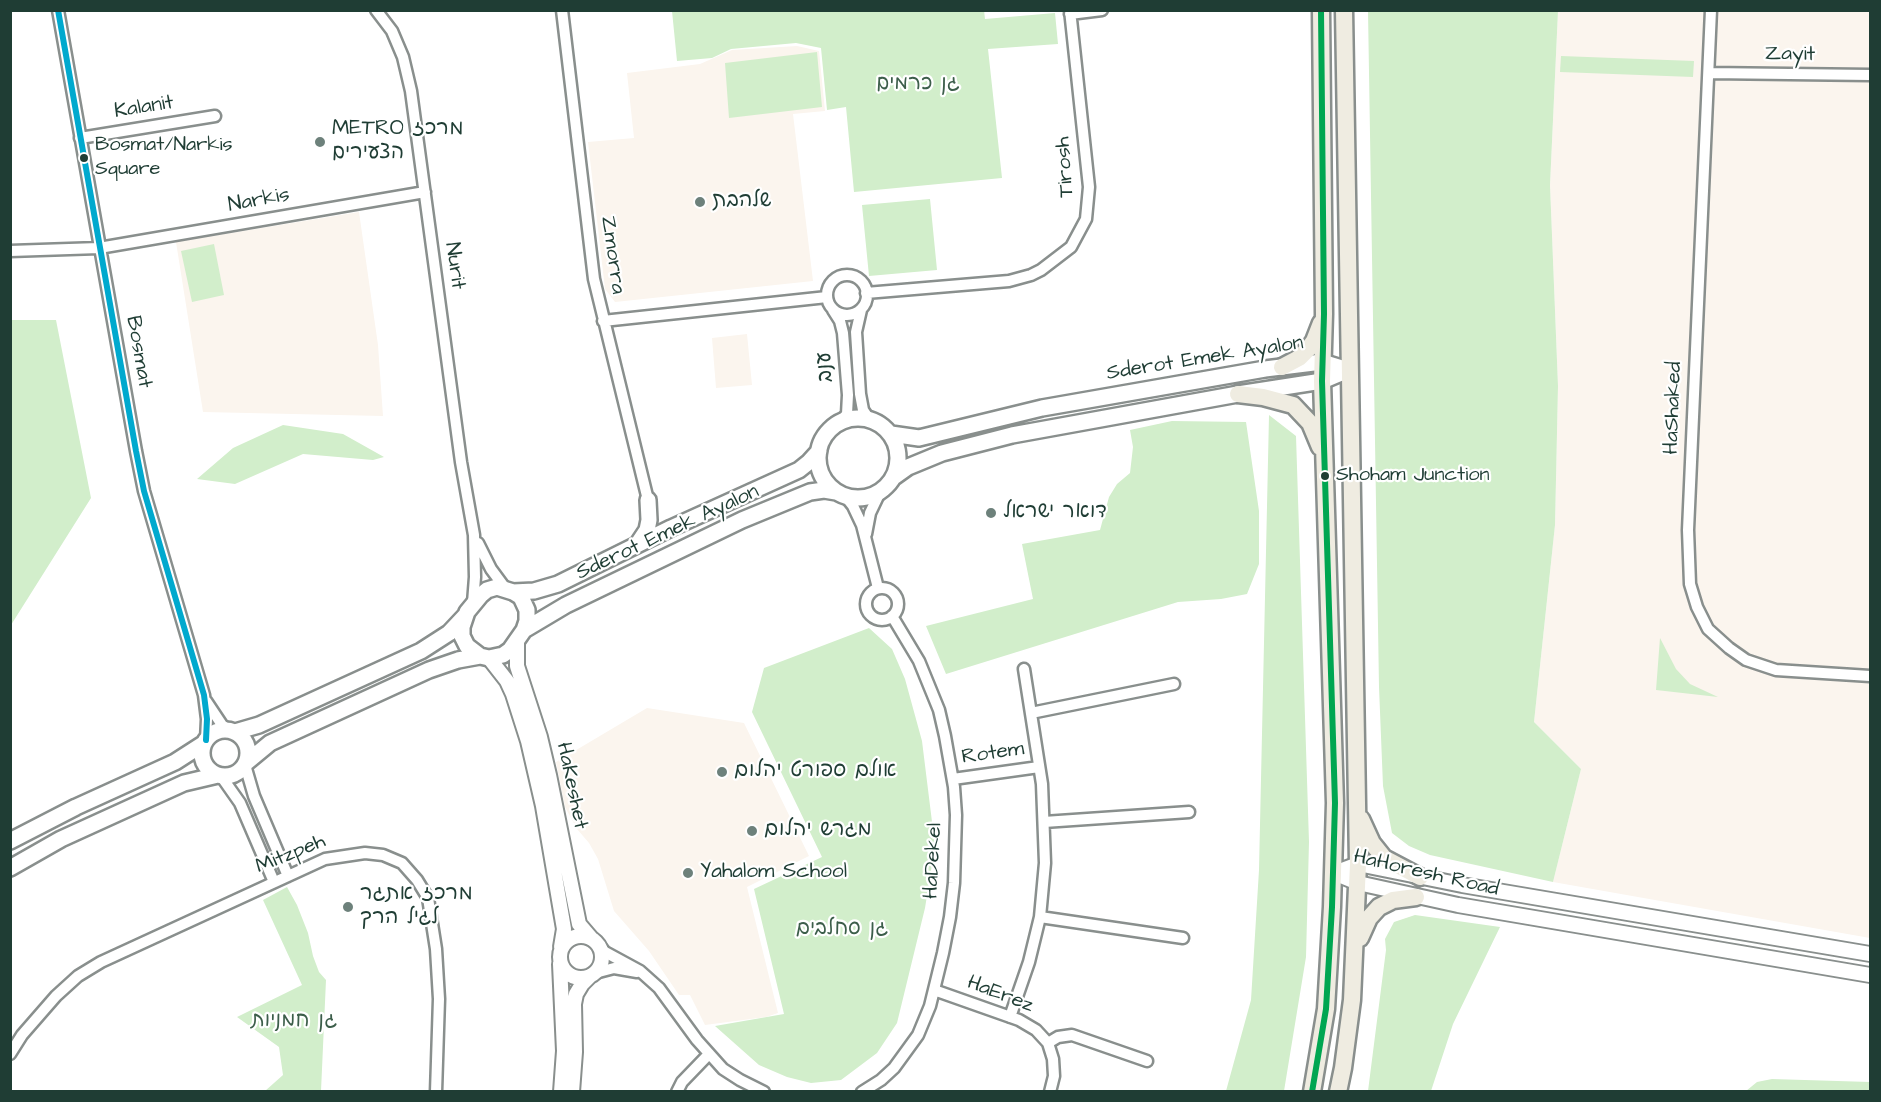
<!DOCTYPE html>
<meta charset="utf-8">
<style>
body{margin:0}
#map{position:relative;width:1881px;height:1102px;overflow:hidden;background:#fff;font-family:"Architects Daughter",sans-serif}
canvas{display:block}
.frame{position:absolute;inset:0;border:12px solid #1f3d34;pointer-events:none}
</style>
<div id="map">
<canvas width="1881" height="1102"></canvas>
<div class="frame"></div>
</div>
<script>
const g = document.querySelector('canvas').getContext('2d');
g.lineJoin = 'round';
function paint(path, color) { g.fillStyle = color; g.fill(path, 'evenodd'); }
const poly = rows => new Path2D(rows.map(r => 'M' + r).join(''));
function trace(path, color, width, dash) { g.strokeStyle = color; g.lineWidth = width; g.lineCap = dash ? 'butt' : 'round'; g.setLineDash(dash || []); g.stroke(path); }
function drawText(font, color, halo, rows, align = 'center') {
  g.font = font + ' "Architects Daughter","Playpen Sans Hebrew",sans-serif'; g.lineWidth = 4.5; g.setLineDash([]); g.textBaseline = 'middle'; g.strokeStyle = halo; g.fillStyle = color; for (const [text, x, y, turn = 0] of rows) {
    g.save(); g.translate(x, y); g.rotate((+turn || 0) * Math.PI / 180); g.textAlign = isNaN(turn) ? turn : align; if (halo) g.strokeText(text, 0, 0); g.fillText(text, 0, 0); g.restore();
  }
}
const built = poly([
 [1558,11,1870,11,1870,938,1553,882,1581,769,1534,722,1555,525,1558,386,1550,185],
 [797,46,819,51,825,111,793,114,813,281,615,302,605,289,588,142,634,138,627,73,700,64,732,50],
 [359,212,378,345,383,416,203,412,176,242],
 [747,334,752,385,716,388,712,338],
 [647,708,744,723,809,856,747,887,778,1013,766,1017,705,1025,690,995,679,995,649,951,614,911,598,859,589,843,577,829,565,807,556,762]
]);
const green = poly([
 [984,10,985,19,1055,13,1058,44,988,49,1002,178,854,192,846,107,827,110,821,48,796,43,731,49,712,58,677,61,672,11],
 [1368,11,1558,11,1550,185,1558,386,1555,525,1534,722,1581,769,1553,882,1430,855,1409,846,1392,833,1383,786,1379,687],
 [817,52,822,107,729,118,725,63],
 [1561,56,1694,61,1693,77,1560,72],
 [930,199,937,270,869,276,862,205],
 [214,244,224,295,192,302,181,251],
 [11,320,56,320,91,498,11,625],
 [1269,415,1296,436,1309,842,1306,957,1284,1091,1226,1091,1251,1000,1259,870],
 [1172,421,1246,422,1259,511,1259,564,1247,594,1221,599,1178,602,946,674,926,626,1033,599,1022,544,1100,530,1109,497,1117,484,1130,473,1133,447,1130,430],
 [283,425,343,434,384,457,373,460,303,454,235,484,197,479,233,448],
 [869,628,892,649,905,679,922,741,935,846,925,908,897,1023,877,1053,841,1080,811,1083,787,1077,759,1065,715,1026,784,1014,754,889,822,857,752,712,764,668],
 [1660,638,1676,669,1690,684,1718,697,1656,690],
 [287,887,297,905,308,933,313,956,319,972,326,980,321,1091,265,1091,283,1075,279,1047,237,1017,302,985,263,900],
 [1415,915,1500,927,1453,1024,1431,1091,1368,1091,1386,950,1385,939,1394,922],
 [1772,1079,1870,1082,1870,1091,1746,1091,1757,1082]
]);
const minor = poly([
 [58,10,136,451,144,491,204,695,207,719,206,740],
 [376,10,392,31,403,57,411,91,461,462,474,535,475,577,473,603],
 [562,10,594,279,648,500],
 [1711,10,1688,530,1690,584,1697,607,1708,629,1729,648,1746,660,1776,670,1870,676],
 [1070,14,1102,10],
 [1709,73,1870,75],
 [80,138,215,116],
 [10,251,99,248,425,192],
 '827 295a20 20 0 1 1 40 0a20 20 0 1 1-40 0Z',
 [866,293,1009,281,1031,275,1041,270,1071,247,1086,219,1089,187,1070,10],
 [833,310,840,321,843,333,848,395,847,414,838,424],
 [861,310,856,332,860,394,863,410,869,419],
 [603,321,827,297],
 [845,496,853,506,862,525,878,588],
 [866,534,870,513,880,492],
 [478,543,491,569,505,588],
 '866 604a16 16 0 1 1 32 0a16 16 0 1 1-32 0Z',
 [206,701,222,725,229,730],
 [1031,713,1174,684],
 [245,765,254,796,288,876],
 [221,776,240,803,274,882],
 [953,779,1039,767],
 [1044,822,1189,812],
 [1040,917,1183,938],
 [596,942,605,952,640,971,659,988,697,1040,723,1069,740,1080,764,1092],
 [595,973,614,968,637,972],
 [934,990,1019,1020,1036,1030,1048,1043,1053,1059,1054,1076,1050,1092],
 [1010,1017,1029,962,1040,917,1045,863,1042,784,1024,669],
 [1048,1043,1058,1037,1072,1035,1147,1061],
 [10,1054,22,1035,56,996,78,976,101,962,325,859,365,853,383,855,402,863,417,880,428,898,436,949,439,999,436,1092],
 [677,1092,682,1082,709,1054],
 [862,1092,881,1080,894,1068,918,1035,930,1006,943,953,950,917,954,883,956,815,954,787,945,736,939,710,919,661,892,616]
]);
const tertiary = poly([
 [517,640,517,666,540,737,549,775,579,924,591,938],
 [489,658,507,681,513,694,528,741,543,806,564,929,561,947],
 [1334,873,1358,883,1458,905,1870,975],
 [1334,873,1358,864,1462,885,1870,954],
 '560 957a21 21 0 1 1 42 0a21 21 0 1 1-42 0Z',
 [560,964,564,1051,561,1092],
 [572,1092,575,1052,574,1004,576,994,582,984,590,976]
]);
const secondary = poly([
 '818 458a40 40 0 1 1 80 0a40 40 0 1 1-80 0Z',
 [891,434,919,438,1042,408,1265,369,1322,362,1348,370],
 [894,477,908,467,942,453,1012,435,1238,394,1322,381,1348,370],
 [637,545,647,530,649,520,648,500],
 [513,592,521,597,527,610,527,621,524,630,510,650,503,655,489,658,480,656,467,646,462,636,462,627,467,612,481,595,487,590,497,587,513,592,534,591,558,584,671,528,799,470,809,462,819,451],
 [524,630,566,605,742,520,810,492,824,490,836,492],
 '202 753a23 23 0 1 1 46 0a23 23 0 1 1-46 0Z',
 [235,732,259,725,421,651,449,633,465,616],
 [247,762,270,743,429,670,458,660,480,656],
 [10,841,76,807,175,762,203,744],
 [10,868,61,839,184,783,218,775]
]);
const primary = poly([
 [1282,367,1299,358,1309,348,1314,341,1321,323],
 [1238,394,1263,397,1293,405,1310,423,1320,447],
 [1361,819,1372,843,1384,858,1420,877],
 [1360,938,1369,918,1379,907,1393,900,1416,897],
 [1312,1092,1326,1009,1332,907,1335,803,1322,381,1324,314,1321,10],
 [1338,1092,1343,1068,1352,1000,1358,864,1344,10]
]);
const bus1 = poly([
 [1312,1092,1326,1009,1332,907,1335,803,1322,381,1324,314,1321,10]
]);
const bus2 = poly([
 [58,10,136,451,144,491,204,695,207,719,206,740]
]);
const markers = [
 [320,142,6,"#6d817b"],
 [84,158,5,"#1f3d34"],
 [700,202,6,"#6d817b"],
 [1325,476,5,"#1f3d34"],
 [991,513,6,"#6d817b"],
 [722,772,6,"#6d817b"],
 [752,831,6,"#6d817b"],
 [688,873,6,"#6d817b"],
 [348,907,6,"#6d817b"]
];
const busNames = [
 ["Bosmat/Narkis",95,146],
 ["Square",95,170],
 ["Shoham Junction",1336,476]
];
const streetNames = [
 ["Zayit",1790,55,1],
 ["Kalanit",144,108,-9],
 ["Tirosh",1066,167,-94],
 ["Narkis",259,201,-10],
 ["Zmorra",612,255,82],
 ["Nurit",454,266,82],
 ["Bosmat",138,352,80],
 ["Sderot Emek Ayalon",1205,359,-9],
 ["ענב",826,367,-94],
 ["HaShaked",1674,408,-88],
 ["Sderot Emek Ayalon",668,533,-25],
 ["Rotem",993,754,-8],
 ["HaKeshet",571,786,78],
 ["Mitzpeh",291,855,-22],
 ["HaDekel",934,861,-87],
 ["HaHoresh Road",1426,874,13],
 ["HaErez",1000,995,21]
];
const parkNames = [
 ["גן כרמים",918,85],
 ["גן סחלבים",842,930],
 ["גן חמניות",294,1022]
];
const poiNames = [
 ["METRO מרכז",332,130],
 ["הצעירים",332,154],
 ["שלהבת",712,202],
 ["דואר ישראל",1003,513],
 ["אולם ספורט יהלום",734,772],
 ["מגרש יהלום",764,831],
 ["Yahalom School",700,873],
 ["מרכז אתגר",360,895],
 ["לגיל הרך",360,919]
];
paint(built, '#fbf5ee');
paint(green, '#d2eecb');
trace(minor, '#898f8d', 15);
trace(tertiary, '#898f8d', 18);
trace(secondary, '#898f8d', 20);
trace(primary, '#898f8d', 21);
trace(minor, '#fff', 10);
trace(tertiary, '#fff', 14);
trace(secondary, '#fff', 15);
trace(primary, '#efece1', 16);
trace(bus1, '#00a651', 6);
trace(bus2, '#00a9ce', 6);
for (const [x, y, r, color] of markers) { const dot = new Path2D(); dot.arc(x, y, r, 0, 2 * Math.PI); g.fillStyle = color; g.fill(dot); trace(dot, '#fff', 2); }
drawText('20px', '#1f3d34', '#fff', busNames, 'left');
drawText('21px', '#1f3d34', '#fff', streetNames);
drawText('21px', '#3c5e4a', '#fff', parkNames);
drawText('21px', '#1f3d34', '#fff', poiNames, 'left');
</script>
